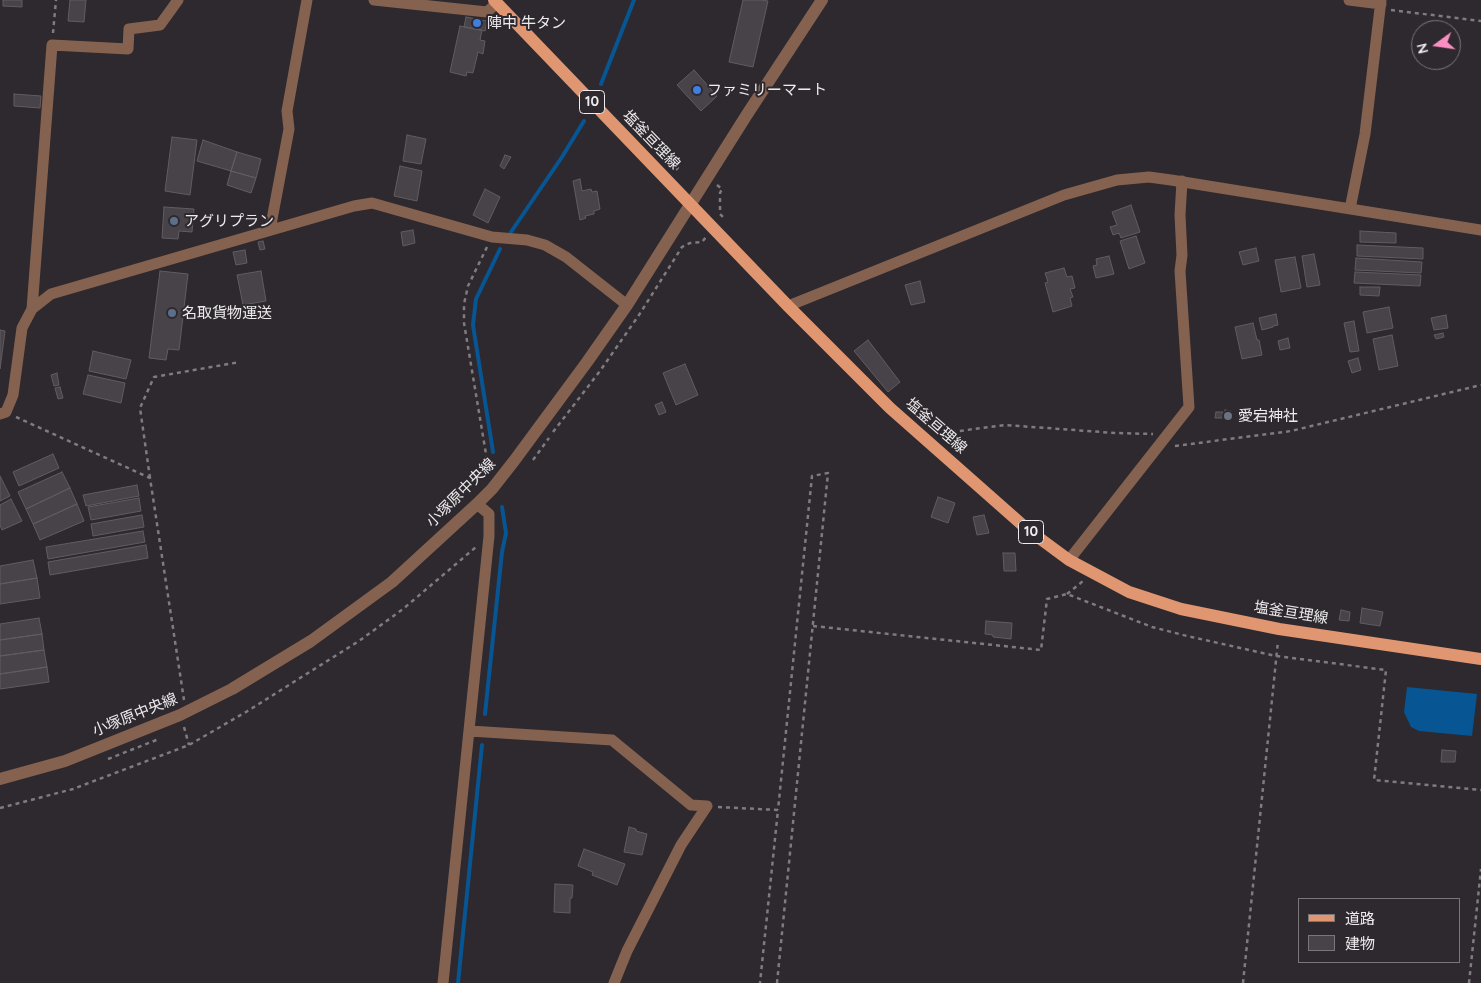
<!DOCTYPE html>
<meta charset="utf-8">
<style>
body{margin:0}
#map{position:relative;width:1481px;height:983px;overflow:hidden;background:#2d292e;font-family:Quicksand,"Noto Sans JP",sans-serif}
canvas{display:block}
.legend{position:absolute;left:1298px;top:898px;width:162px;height:65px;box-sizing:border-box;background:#2d292e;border:1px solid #7a777b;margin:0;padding:6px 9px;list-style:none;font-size:15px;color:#eeebee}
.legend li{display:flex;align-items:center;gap:10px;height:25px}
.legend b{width:25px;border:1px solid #7a777b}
.north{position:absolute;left:1411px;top:20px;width:50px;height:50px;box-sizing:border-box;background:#2d292e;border:1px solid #7a777b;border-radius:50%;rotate:256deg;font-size:14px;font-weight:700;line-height:20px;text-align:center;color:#eeebee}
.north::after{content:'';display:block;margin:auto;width:18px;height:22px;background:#fc8fc2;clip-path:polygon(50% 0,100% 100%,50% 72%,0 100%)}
</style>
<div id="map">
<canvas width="1481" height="983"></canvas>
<ul class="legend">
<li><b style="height:6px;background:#e09771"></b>道路</li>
<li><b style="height:14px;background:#484349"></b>建物</li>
</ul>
<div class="north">N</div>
</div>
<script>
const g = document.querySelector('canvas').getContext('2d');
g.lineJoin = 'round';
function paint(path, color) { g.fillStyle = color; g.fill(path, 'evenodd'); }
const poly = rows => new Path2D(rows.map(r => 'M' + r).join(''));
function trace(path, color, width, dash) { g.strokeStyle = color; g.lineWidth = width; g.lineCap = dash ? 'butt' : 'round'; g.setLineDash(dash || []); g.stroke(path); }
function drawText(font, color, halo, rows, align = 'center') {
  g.font = font + ' Quicksand,"Noto Sans JP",sans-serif'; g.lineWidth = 4; g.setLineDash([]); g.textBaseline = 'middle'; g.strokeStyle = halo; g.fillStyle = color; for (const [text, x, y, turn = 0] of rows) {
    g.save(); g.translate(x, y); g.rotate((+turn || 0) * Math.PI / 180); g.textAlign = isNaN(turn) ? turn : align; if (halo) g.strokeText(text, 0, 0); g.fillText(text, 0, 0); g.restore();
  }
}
const water = poly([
 [1407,687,1477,694,1472,736,1419,731,1411,727,1404,712]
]);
const stream = poly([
 [601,84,634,0],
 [511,232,562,157,584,121],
 [493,452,473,325,476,299,500,249],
 [485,714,502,552,506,533,502,507],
 [458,983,482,745]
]);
const building = poly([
 [3,0,22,0,22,7,3,6,3,0],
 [70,0,86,0,84,22,68,21,70,0],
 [743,0,762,0,768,1,753,67,729,62,743,0],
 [466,17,487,21,485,31,464,27,466,17],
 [460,26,482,30,480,40,485,41,483,54,478,52,473,73,467,72,466,76,450,72,460,26],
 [694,70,717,96,701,111,677,85,694,70],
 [14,94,41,96,40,108,14,106,14,94],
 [407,135,426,139,421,164,403,161,407,135],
 [172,137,197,140,190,195,165,191,172,137],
 [203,140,237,152,231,171,197,161,203,140],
 [237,152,261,159,256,178,231,171,237,152],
 [505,155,511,157,504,169,500,166,505,155],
 [400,166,422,171,417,201,394,196,400,166],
 [231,171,256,178,251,193,227,185,231,171],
 [580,179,582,191,591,189,592,192,597,191,600,209,594,211,594,214,585,216,586,218,580,220,573,181,580,179],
 [485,189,500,197,488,223,473,215,485,189],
 [1131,205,1140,232,1121,238,1119,233,1113,235,1110,227,1117,225,1112,212,1131,205],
 [164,207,194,209,192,232,179,231,178,239,162,238,164,207],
 [413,230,415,243,403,246,401,232,413,230],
 [1360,231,1396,233,1396,243,1360,242,1360,231],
 [1136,236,1145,263,1129,269,1120,241,1136,236],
 [263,241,265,249,260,250,258,242,263,241],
 [1357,245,1423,248,1423,259,1357,256,1357,245],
 [1256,248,1259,261,1243,265,1239,252,1256,248],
 [245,250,247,263,236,265,233,252,245,250],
 [1314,254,1320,285,1307,287,1302,256,1314,254],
 [1109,256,1114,274,1096,278,1093,266,1097,265,1096,259,1109,256],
 [1295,257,1301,288,1281,292,1275,260,1295,257],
 [1356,258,1422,262,1421,273,1355,270,1356,258],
 [1064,268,1067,277,1072,276,1075,288,1070,289,1073,297,1070,298,1072,306,1053,312,1045,283,1048,282,1045,273,1064,268],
 [160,271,188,274,179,350,168,349,166,360,149,358,160,271],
 [261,271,266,301,243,305,237,275,261,271],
 [1355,272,1421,275,1420,286,1354,283,1355,272],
 [920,281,925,302,911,305,905,285,920,281],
 [1360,287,1380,287,1379,296,1360,295,1360,287],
 [1389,307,1393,328,1367,333,1363,312,1389,307],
 [1276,314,1278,325,1273,326,1273,327,1262,330,1259,318,1276,314],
 [1446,315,1448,328,1434,330,1431,318,1446,315],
 [1354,321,1359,351,1350,352,1344,323,1354,321],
 [1253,323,1257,340,1259,340,1262,355,1242,359,1235,327,1253,323],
 [0,330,5,331,0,369,0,330],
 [1443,333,1444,337,1436,339,1434,335,1443,333],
 [1392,335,1398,366,1379,370,1373,339,1392,335],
 [1288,338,1290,348,1280,350,1278,341,1288,338],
 [868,340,900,382,888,392,854,351,868,340],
 [93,351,131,360,126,379,89,371,93,351],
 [1358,358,1361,370,1352,373,1348,361,1358,358],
 [685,364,698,395,676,405,663,373,685,364],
 [57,373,59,385,54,386,51,375,57,373],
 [88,375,125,383,121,403,83,394,88,375],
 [60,387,63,398,58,399,55,388,60,387],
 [662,402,666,412,659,415,655,405,662,402],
 [1225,410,1231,411,1230,419,1224,419,1225,410],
 [1216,412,1223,412,1222,418,1215,418,1216,412],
 [53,454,59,468,19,486,13,472,53,454],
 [62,472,70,488,26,509,18,492,62,472],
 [0,476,10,496,0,501,0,476],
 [137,485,139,496,86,506,83,495,137,485],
 [70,488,77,504,33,524,26,509,70,488],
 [938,497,955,503,948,523,931,517,938,497],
 [139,498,141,511,91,520,88,507,139,498],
 [11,499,22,521,2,530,0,525,0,505,11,499],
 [77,504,84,521,40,540,33,524,77,504],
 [142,515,144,527,93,536,91,524,142,515],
 [984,515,989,533,977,535,973,517,984,515],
 [143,531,145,542,48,559,46,547,143,531],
 [146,545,148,558,50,575,48,562,146,545],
 [1003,553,1015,553,1016,571,1004,571,1003,553],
 [33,560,37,578,0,584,0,566,33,560],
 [37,578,40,598,0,604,0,584,37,578],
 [1362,608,1383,612,1380,626,1360,623,1362,608],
 [1341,610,1350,612,1349,621,1339,620,1341,610],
 [39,618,42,634,0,640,0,624,39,618],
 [986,621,1012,623,1011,639,993,637,993,635,985,634,986,621],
 [42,634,44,650,0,656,0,640,42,634],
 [44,650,47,667,0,674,0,656,44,650],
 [47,667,49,682,0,689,0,674,47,667],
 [1442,750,1456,751,1455,762,1441,762,1442,750],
 [629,827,636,829,636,831,647,834,642,855,624,852,629,827],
 [584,849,625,864,617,885,592,875,593,872,578,866,584,849],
 [555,884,573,885,572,898,570,898,570,913,554,912,555,884]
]);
const path = poly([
 [1391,10,1481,21],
 [53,33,56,0],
 [676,170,680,165],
 [717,185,722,189,720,193,720,214,724,218,723,220],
 [487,247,468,286,464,304,464,323,489,472],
 [16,417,150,478,184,700],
 [553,432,600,371,639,315,682,247,690,243,702,242,706,237],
 [944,433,1005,425,1115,433,1153,434],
 [1175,446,1291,431,1481,385],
 [533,460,549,438],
 [150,478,140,408,154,377,240,362],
 [1067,594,1083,581],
 [813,626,1041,650,1047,599,1067,594,1152,627,1187,636,1276,656,1386,670,1374,780,1481,790],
 [184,727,189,745],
 [108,759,159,739],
 [718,807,778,810,760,983],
 [0,808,73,789,189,745,246,712,359,641,403,609,476,547],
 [777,983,828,473,812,476,778,810],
 [1243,983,1278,641],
 [1469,983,1481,869]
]);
const minor = poly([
 [374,0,487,12,497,3],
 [1349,0,1381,4],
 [1350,209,1365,134,1381,0],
 [270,230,289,129,287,111,307,0],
 [788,306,1064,195,1117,180,1149,177,1171,180,1481,230],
 [32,309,52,45,128,49,129,29,160,25,178,0],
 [0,414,6,412,13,395,22,328,32,309,51,294,354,206,372,203,492,237,527,240,545,245,566,257,627,305],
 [1069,560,1189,407,1180,271,1182,255,1180,215,1182,181],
 [470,731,612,740,691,805,707,806],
 [443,983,489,536,489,514,477,504],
 [614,983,627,951,681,845,707,806]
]);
const tertiary = poly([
 [0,779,65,761,180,715,232,689,311,641,392,582,477,504,492,489,514,461,587,362,627,305,746,116,822,0]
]);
const primary = poly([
 [494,0,788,306,890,408,1027,529,1069,560,1129,592,1181,609,1279,629,1481,659]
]);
const markers = [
 [477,23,5,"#3f7fe0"],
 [697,90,5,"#3f7fe0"],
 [174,221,5,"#5c6f8a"],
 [172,313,5,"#5c6f8a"],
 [1228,416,5,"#6b7280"]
];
const shields = [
 [592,102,25],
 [1031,532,25]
];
const shieldNames = [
 ["10",592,102],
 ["10",1031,532]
];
const poiNames = [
 ["陣中 牛タン",487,23],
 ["ファミリーマート",707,90],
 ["アグリプラン",184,221],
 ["名取貨物運送",182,313],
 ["愛宕神社",1238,416]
];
const streetNames = [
 ["塩釜亘理線",651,140,46],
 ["塩釜亘理線",936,426,41],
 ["小塚原中央線",461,493,-45],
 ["塩釜亘理線",1291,613,9],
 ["小塚原中央線",135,715,-22]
];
paint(water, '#075592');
trace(stream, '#075592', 4);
paint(building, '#484349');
trace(building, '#615c62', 1);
trace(path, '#7f7b7f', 2.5, [4, 4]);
trace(minor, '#856250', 11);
trace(tertiary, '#856250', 12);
trace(primary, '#e09771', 12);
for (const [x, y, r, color] of markers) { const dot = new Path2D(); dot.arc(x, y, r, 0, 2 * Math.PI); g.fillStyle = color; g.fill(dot); trace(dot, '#2d292e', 2); }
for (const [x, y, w] of shields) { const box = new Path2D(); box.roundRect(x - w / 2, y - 11.5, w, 23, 4); g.fillStyle = '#2d292e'; g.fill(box); trace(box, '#eeebee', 1); }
drawText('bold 14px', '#eeebee', null, shieldNames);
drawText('15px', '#eeebee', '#2d292e', poiNames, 'left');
drawText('15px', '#eeebee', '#2d292e', streetNames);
</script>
